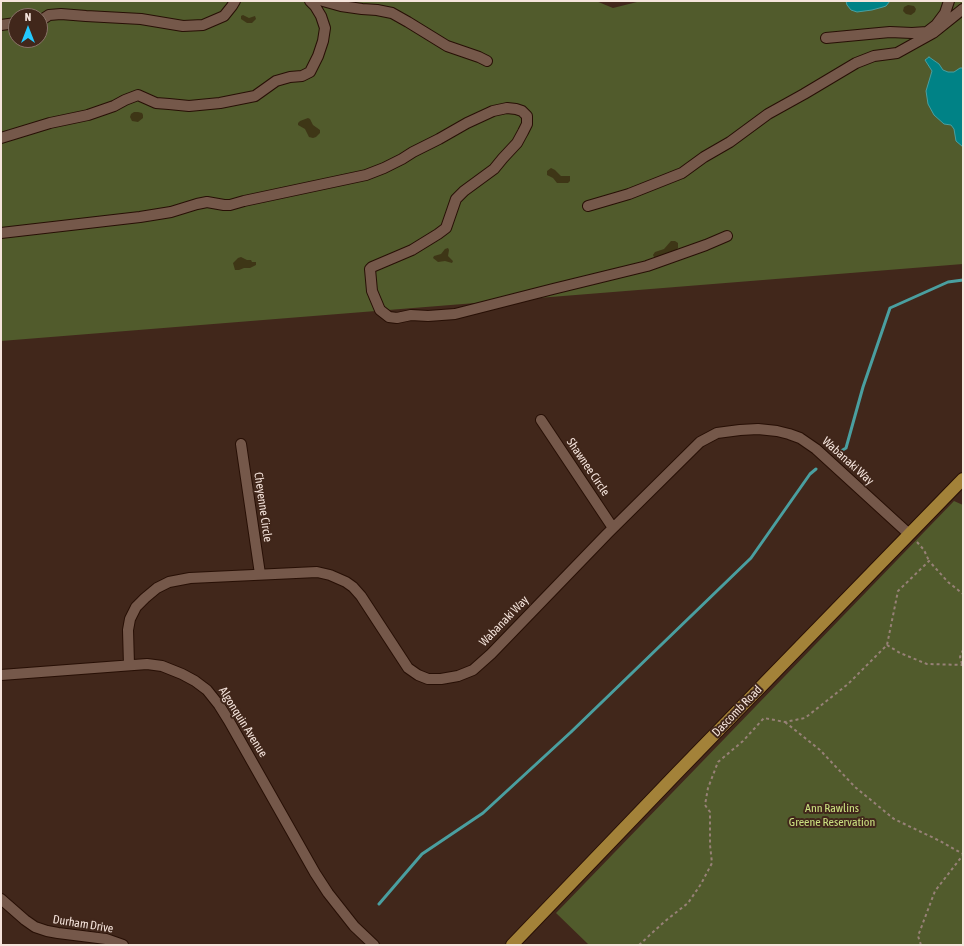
<!DOCTYPE html>
<style>
body{margin:0}
#map{position:relative;width:964px;height:946px;overflow:hidden;background:#41271b;font-family:"Asap Condensed",sans-serif}
canvas{display:block}
.frame{position:absolute;inset:0;border:2px solid #f5e4dc;pointer-events:none}
.north{position:absolute;left:8px;top:8px;width:40px;height:40px;box-sizing:border-box;background:#41271b;border:1px solid #897368;border-radius:50%;rotate:0deg;font-size:11px;font-weight:700;line-height:16px;text-align:center;color:#f5e4dc}
.north::after{content:'';display:block;margin:auto;width:14px;height:18px;background:#23c9fe;clip-path:polygon(50% 0,100% 100%,50% 72%,0 100%)}
</style>
<div id="map">
<canvas width="964" height="946"></canvas>
<div class="frame"></div>
<div class="north">N</div>
</div>
<script>
const g = document.querySelector('canvas').getContext('2d');
g.lineJoin = 'round';
function paint(path, color) { g.fillStyle = color; g.fill(path, 'evenodd'); }
const poly = rows => new Path2D(rows.map(r => 'M' + r).join(''));
function trace(path, color, width, dash) { g.strokeStyle = color; g.lineWidth = width; g.lineCap = dash ? 'butt' : 'round'; g.setLineDash(dash || []); g.stroke(path); }
function drawText(font, color, halo, rows, align = 'center') {
  g.font = font + ' "Asap Condensed",sans-serif'; g.lineWidth = 4; g.setLineDash([]); g.textBaseline = 'middle'; g.strokeStyle = halo; g.fillStyle = color; for (const [text, x, y, turn = 0] of rows) {
    g.save(); g.translate(x, y); g.rotate((+turn || 0) * Math.PI / 180); g.textAlign = isNaN(turn) ? turn : align; if (halo) g.strokeText(text, 0, 0); g.fillText(text, 0, 0); g.restore();
  }
}
const green = poly([
 [1,1,596,1,613,8,641,1,963,1,963,264,1,341],
 [16,16,40,16,40,40,16,40],
 [954,501,963,505,963,945,589,945,556,913]
]);
const sand = poly([
 [908,5,914,6,916,9,915,12,911,15,906,14,903,11,904,7],
 [243,15,249,18,255,16,256,19,252,23,247,23,241,19,241,16],
 [134,112,138,112,142,113,143,115,143,118,138,122,132,121,130,117,131,114],
 [308,118,310,119,313,125,320,130,320,133,316,137,313,138,309,137,305,129,298,125,298,123,300,121],
 [551,168,555,170,561,176,570,176,570,181,568,183,557,183,553,178,547,175,547,171],
 [671,241,675,241,678,243,678,248,676,250,670,254,657,258,654,257,653,255,655,252,664,249],
 [448,248,449,250,448,256,453,261,452,263,445,261,438,262,433,258,434,256,441,254,445,249],
 [241,257,247,260,251,260,252,262,256,262,256,265,250,268,244,268,239,270,235,270,233,263,238,258]
]);
const water = poly([
 [846,1,890,1,886,6,883,7,872,10,857,12,851,10,847,5,846,1],
 [929,57,939,64,943,70,948,72,954,72,960,68,963,68,963,147,956,141,954,129,951,125,944,124,934,115,928,104,926,91,932,71,925,60,929,57]
]);
const stream = poly([
 [841,451,846,448,863,387,890,308,948,282,963,280],
 [379,904,422,854,483,813,571,732,751,558,810,474,816,469]
]);
const path = poly([
 [917,542,924,550,929,561],
 [887,645,900,653,927,664,963,665],
 [962,664,960,657,963,650],
 [785,722,820,750,855,787,894,819,940,841,963,854],
 [639,945,664,922,688,903,701,884,712,863,710,845,710,812,705,805,708,788,718,762,743,741,764,718,785,722,805,718,848,684,887,645,898,591,929,561,948,582,963,594],
 [921,945,918,936,935,891,963,855]
]);
const minor = poly([
 [323,1,341,6,362,9,377,10,392,13,408,22,447,46,479,57,487,61],
 [40,21,49,15,61,14,86,16,141,19,183,26,203,25,224,16,232,6,235,1],
 [1,25,16,23],
 [826,38,890,32,912,33,927,32,936,25,945,13,949,1],
 [1,138,50,123,88,115,114,106,125,100,138,95,156,103,169,104,189,106,220,103,255,96,276,81,290,77,302,76,310,72,318,56,323,41,325,28,321,16,315,6,310,1],
 [588,206,629,194,682,173,704,157,730,142,768,114,804,94,856,63,874,56,897,53,933,33,963,9],
 [1,233,140,217,171,212,197,204,207,202,224,205,230,205,244,201,366,175,384,168,402,159,413,152,439,139,467,123,493,111,507,108,516,109,522,111,527,116,527,124,523,132,517,143,503,158,494,169,464,191,456,199,446,228,438,234,412,250,372,267,370,269,372,291,380,310,389,317,397,318,411,315,428,316,455,314,553,289,647,266,706,245,727,236],
 [541,420,613,528],
 [241,444,260,574],
 [129,665,128,630,130,619,136,607,145,598,157,588,169,582,190,578,317,572,330,575,346,582,353,587,361,596,408,668,418,675,428,679,441,679,458,676,473,670,491,654,607,534,700,442,717,433,740,430,758,429,777,431,789,434,800,438,816,449,909,534],
 [1,675,147,664,162,666,182,674,195,681,207,690,219,705,229,721,315,873,328,893,354,926,374,945],
 [1,899,25,920,35,927,47,931,58,933,106,939,123,945]
]);
const major = poly([
 [512,945,678,772,963,479]
]);
const streetNames = [
 ["Wabanaki Way",848,461,42],
 ["Shawnee Circle",588,467,56],
 ["Cheyenne Circle",263,507,82],
 ["Wabanaki Way",504,621,-46],
 ["Dascomb Road",737,711,-46],
 ["Algonquin Avenue",243,722,58],
 ["Durham Drive",83,924,9]
];
const parkNames = [
 ["Ann Rawlins",832,808],
 ["Greene Reservation",832,822]
];
paint(green, '#515b2c');
paint(sand, '#3e3616');
paint(water, '#008286');
trace(water, '#4a9fa0', 1);
trace(stream, '#4a9fa0', 3);
trace(minor, '#270f05', 12);
trace(major, '#270f05', 14);
trace(path, '#978177', 2, [3, 3]);
trace(minor, '#75584a', 10);
trace(major, '#a38239', 12);
drawText('12px', '#f5e4dc', '#41271b', streetNames);
drawText('12px', '#cbe080', '#41271b', parkNames);
</script>
